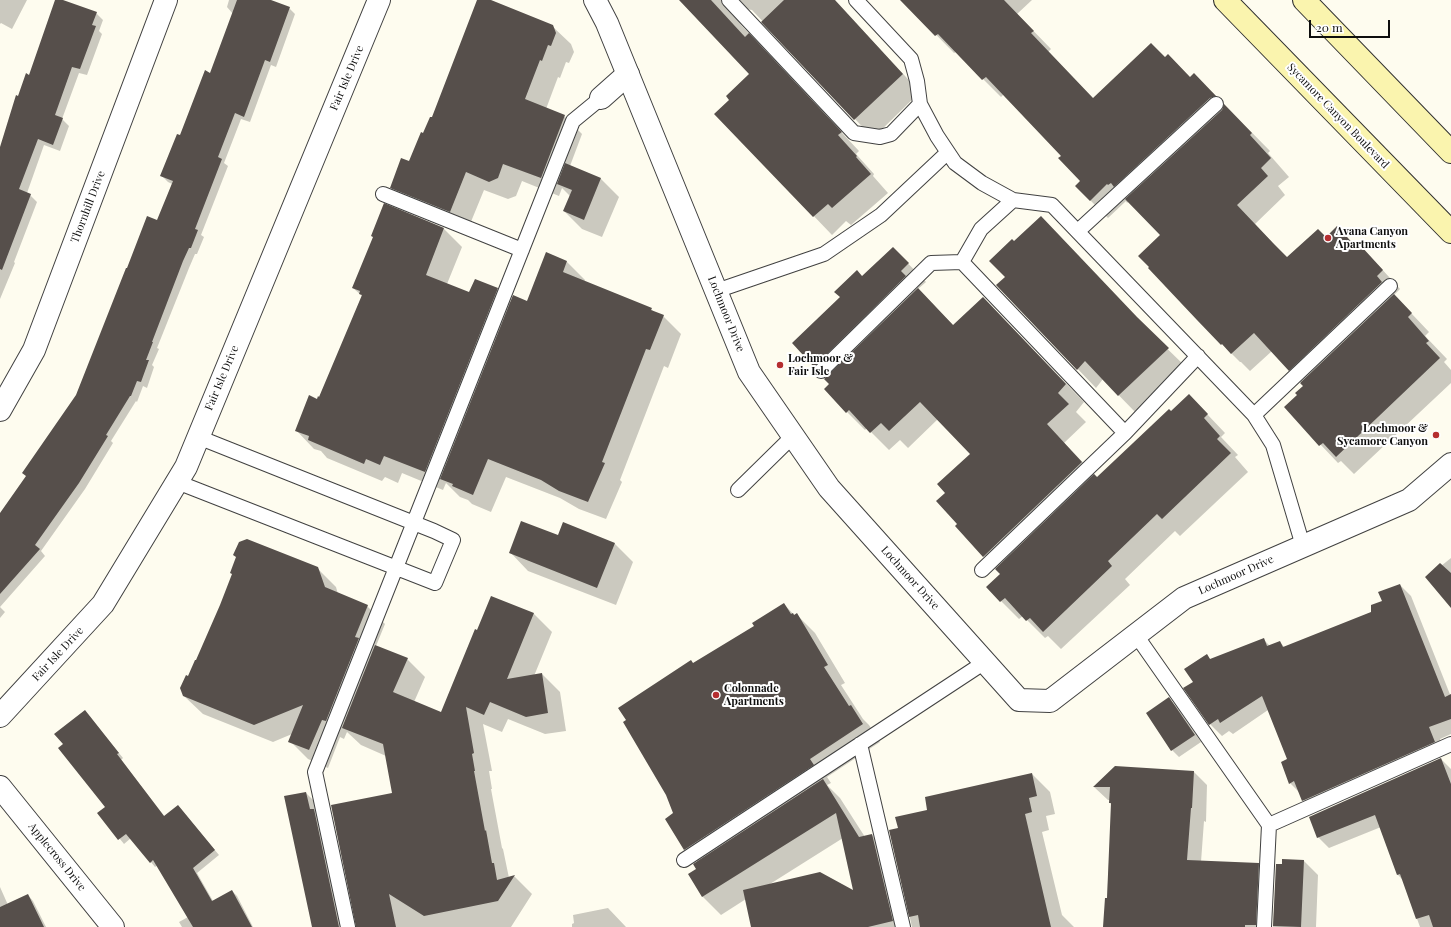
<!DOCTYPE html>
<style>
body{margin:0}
#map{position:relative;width:1451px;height:927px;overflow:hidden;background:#fefcef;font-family:"Playfair Display",serif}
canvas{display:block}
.scale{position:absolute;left:1309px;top:20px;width:81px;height:18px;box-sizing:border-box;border:2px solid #0e0e0e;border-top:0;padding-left:5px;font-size:12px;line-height:14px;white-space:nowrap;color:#0e0e0e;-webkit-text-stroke:3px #fff;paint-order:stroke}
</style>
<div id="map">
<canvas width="1451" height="927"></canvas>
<div class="scale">20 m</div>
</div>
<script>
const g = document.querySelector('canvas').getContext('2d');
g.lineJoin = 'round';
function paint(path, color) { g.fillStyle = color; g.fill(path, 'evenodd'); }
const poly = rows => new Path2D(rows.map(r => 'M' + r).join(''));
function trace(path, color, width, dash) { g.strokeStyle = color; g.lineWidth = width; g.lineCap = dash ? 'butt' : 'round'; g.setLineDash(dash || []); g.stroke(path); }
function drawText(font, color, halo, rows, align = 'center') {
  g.font = font + ' "Playfair Display",serif'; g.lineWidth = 4; g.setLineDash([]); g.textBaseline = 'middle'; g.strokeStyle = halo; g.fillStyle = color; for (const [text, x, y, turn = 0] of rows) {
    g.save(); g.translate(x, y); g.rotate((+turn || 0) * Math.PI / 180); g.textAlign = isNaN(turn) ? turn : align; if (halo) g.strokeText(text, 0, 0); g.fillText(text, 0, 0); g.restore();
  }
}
const shadow = poly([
 [0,0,27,0,12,29,1,23,0,24],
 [56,0,96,13,103,20,99,31,102,34,87,75,79,73,62,119,69,126,60,151,44,145,27,193,30,195,37,202,14,262,15,263,0,299,0,150,19,97,30,76],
 [229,0,269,0,289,8,295,14,276,67,271,65,250,122,241,119,224,163,228,166,201,235,204,237,197,254,195,254,189,268,157,348,159,349,152,365,154,367,147,388,143,386,137,402,136,401,111,441,113,443,85,489,41,551,45,556,0,607,5,612,0,618,0,514,27,477,76,396,128,270,158,221,172,184,168,182,162,176,211,74,233,14,227,7],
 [478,0,489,0,552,26,571,44,574,52,569,63,566,62,560,78,558,77,546,109,564,116,582,134,570,166,601,179,619,197,602,237,582,229,564,211,570,196,562,188,559,196,522,181,516,196,508,199,484,190,468,229,409,206,391,187,409,162,432,119],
 [680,0,834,0,920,92,873,138,752,10,746,9,741,12,738,20,741,25,859,151,856,154,874,174,873,176,888,193,851,225,846,221,832,235,716,114,731,100,751,74],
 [902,0,1032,0,1017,14,1051,49,1048,52,1093,99,1165,58,1190,78,1212,92,1270,151,1268,153,1289,177,1278,186,1285,195,1255,224,1287,258,1326,238,1359,250,1379,266,1400,289,1394,295,1429,332,1425,336,1447,359,1444,362,1451,370,1451,383,1354,474,1341,461,1338,463,1285,407,1298,395,1304,386,1302,383,1272,351,1250,371,1241,362,1240,362,1198,320,1161,235,1129,201,1127,203,1126,201,1108,218,1090,200,1082,181,1062,156,1004,94,1001,97,956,52,954,53],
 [444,229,462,247,447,284,470,294,497,289,511,303,527,302,547,254,567,262,585,280,584,282,651,309,655,313,663,316,681,334,668,368,664,366,620,480,622,482,606,519,579,509,560,498,506,477,491,512,472,504,468,500,460,497,446,483,443,490,402,473,398,483,385,477,382,481,327,458,321,451,314,449,296,430,320,398,362,296,353,288,374,238,372,236],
 [893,248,926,282,918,289,954,326,983,298,1084,402,1076,412,1086,422,1064,443,1098,478,1171,412,1207,414,1225,433,1221,437,1238,455,1235,457,1248,472,1180,536,1175,531,1125,579,1130,585,1061,649,1048,636,1045,638,1023,616,1019,619,1001,601,1001,574,956,526,958,524,946,493,971,454,938,419,908,448,900,440,889,450,867,428,865,430,847,412,830,384,814,366,862,277],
 [997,285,1150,332,1186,367,1137,414,1103,379,1096,388],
 [615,544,633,562,616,605,528,571,510,552],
 [1451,558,1451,606,1441,566],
 [317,568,336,587,338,594,367,606,385,624,376,646,407,659,425,677,414,702,442,713,492,597,534,614,552,632,534,676,542,674,560,692,566,731,545,734,508,719,502,732,483,724,492,771,489,771,492,789,491,789,502,848,503,849,509,878,514,876,532,894,511,927,357,927,393,794,386,756,361,745,347,732,344,739,340,737,328,768,308,759,290,741,292,734,273,742,203,714,184,696,189,677],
 [1400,585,1411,596,1451,697,1451,734,1440,739,1445,754,1315,812,1303,800,1300,793,1290,783,1288,760,1268,710,1233,734,1229,731,1222,736,1210,724,1185,688,1194,682,1206,655,1211,660,1263,639,1270,646,1280,642,1285,648,1372,612],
 [784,604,795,616,797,615,815,633,845,683,841,685,863,719,869,725,880,742,827,777,831,783,827,785,840,798,865,837,872,835,890,853,908,927,753,927,746,899,721,915,703,897,690,875,698,870,698,862,685,849,675,814,693,664,755,626],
 [843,838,855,892,770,884],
 [1169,699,1176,706,1201,742,1179,757,1172,750],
 [89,716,123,758,121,760,165,817,178,806,219,855,197,873,213,901,232,891,237,896,253,927,182,927,179,922,188,917,158,865,155,867,131,838,124,844,99,813,106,808],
 [1441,759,1451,769,1451,927,1420,927,1403,880,1398,875,1381,827,1329,848,1318,837],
 [1115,767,1194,772,1207,785,1206,822,1204,821,1201,862,1258,864,1272,878,1269,927,1104,927,1107,899,1112,805,1110,803,1111,800,1108,800,1094,787],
 [1032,774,1050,792,1055,814,1046,816,1049,830,1042,832,1062,915,1074,927,912,927,890,831,899,829,928,810],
 [306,793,324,811,353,927,312,927],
 [1283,860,1304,861,1318,875,1316,927,1273,927,1277,865,1283,865],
 [0,887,8,905,28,895,33,901,46,927,0,927],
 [608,908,626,927,572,927,572,924,574,923,573,915]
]);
const building = poly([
 [55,0,63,0,97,12,92,25,96,26,80,69,72,67,55,115,63,118,53,145,38,139,19,189,31,194,2,270,0,269,0,147,16,95,18,96,26,73,29,75],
 [237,0,271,0,290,7,270,62,265,60,244,117,235,113,218,157,222,159,195,229,198,230,191,248,189,248,183,261,152,342,153,342,146,360,149,360,141,382,137,381,131,396,130,396,106,435,108,436,79,483,35,545,40,549,0,594,0,513,26,476,22,473,76,395,126,268,127,268,147,216,157,220,173,181,160,176,177,134,180,135,205,70,210,73],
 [477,0,491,0,553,25,556,33,551,46,548,45,542,61,540,60,525,99,565,115,541,178,503,164,498,178,489,182,466,172,450,212,390,188,401,158,409,161,421,132,423,133,430,117,432,117],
 [679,0,711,0,745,37,749,33,842,132,838,135,857,156,856,157,871,174,832,208,828,204,813,217,714,114,729,100,726,96,749,74],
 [784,0,835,0,903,74,854,120,761,22],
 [900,0,1004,0,1034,31,1031,33,1093,98,1151,43,1165,57,1168,54,1190,77,1194,73,1216,96,1210,98,1114,187,1111,183,1108,185,1107,184,1090,201,1075,186,1080,181,1058,158,1061,156,986,77,982,80,938,34,935,36],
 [1224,104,1252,133,1250,135,1271,158,1261,168,1268,176,1237,205,1273,243,1287,257,1318,229,1326,237,1337,226,1358,249,1361,246,1383,270,1377,276,1382,282,1289,371,1254,333,1231,354,1222,344,1221,345,1197,320,1148,268,1149,267,1138,256,1160,235,1125,199,1222,110],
 [565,163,601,178,584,220,563,211,572,190,557,184],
 [384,203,444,228,426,275,469,292,475,279,498,288,425,472,384,456,380,465,366,459,364,464,308,440,309,436,295,431,309,395,317,399,318,396,319,397,362,295,359,294,360,291,352,288,373,237,371,236],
 [1041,216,1137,317,1169,348,1118,396,1085,361,1077,370,996,285,1005,277,989,261,1012,239,1014,241],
 [893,247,909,263,901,271,906,276,814,367,792,343,840,297,834,292,857,270,862,276],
 [546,252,567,261,563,272,652,308,651,310,664,315,650,350,646,349,602,462,605,463,588,502,559,491,541,480,488,459,473,495,452,486,453,484,440,479,513,295,527,301],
 [918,288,953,325,983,297,1066,384,1058,393,1069,404,1047,424,1082,462,983,557,955,526,957,524,936,501,945,493,937,484,970,454,920,402,889,431,881,423,870,433,849,410,846,413,824,389,829,384,824,379],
 [1394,294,1412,313,1408,317,1429,341,1426,343,1440,358,1336,457,1323,443,1319,446,1284,407,1297,395,1295,393,1303,386,1300,383],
 [1189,394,1208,414,1204,418,1220,436,1217,439,1231,453,1162,519,1157,514,1108,561,1112,566,1043,632,1030,618,1026,621,1005,598,1000,602,986,587,1000,574,995,569,1094,474,1097,477,1169,409,1171,411],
 [521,521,558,535,563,522,615,543,597,588,509,553],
 [247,539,318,567,325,587,368,605,355,637,359,638,326,721,322,720,309,750,288,742,303,705,254,725,183,696,180,688,186,675,188,676,195,660,196,660,220,605,232,574,230,573,236,557,233,555,239,542],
 [1440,563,1451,573,1451,608,1425,577],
 [1400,584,1445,697,1451,694,1451,719,1429,727,1435,742,1302,801,1294,781,1289,784,1281,762,1287,759,1262,696,1220,723,1218,719,1209,725,1183,688,1193,682,1184,669,1207,654,1210,659,1264,638,1267,646,1280,641,1283,647,1371,612,1371,605,1382,601,1378,592],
 [491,596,534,613,507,679,542,673,548,713,526,717,490,702,484,715,466,707,474,753,472,754,475,771,474,771,485,831,486,830,492,863,494,863,497,880,515,875,498,901,424,916,389,894,396,927,356,927,331,805,392,793,383,744,342,728,375,645,408,658,393,692,441,712,475,629,477,630],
 [784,603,791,614,793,613,794,615,797,613,828,665,824,667,849,706,851,705,863,724,810,759,814,765,684,850,665,819,673,813,666,795,623,722,626,720,618,708,691,660,693,663,754,626,752,623],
 [1169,697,1195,735,1171,751,1146,713],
 [85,710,119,753,117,754,164,816,178,805,215,850,193,868,212,901,232,890,252,927,193,927,153,860,150,863,126,834,118,840,97,813,105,807,58,748,63,744,54,734],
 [1441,758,1451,784,1451,927,1433,927,1429,915,1416,919,1400,874,1397,875,1375,815,1317,838,1309,817],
 [1115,766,1194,771,1192,808,1191,808,1187,860,1259,863,1256,925,1245,925,1245,927,1103,927,1105,898,1107,898,1111,803,1109,803,1110,787,1093,787],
 [1032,773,1037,796,1029,798,1032,812,1025,814,1051,927,920,927,918,915,909,917,889,830,898,828,895,817,927,810,925,797],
 [823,779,859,837,872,834,893,921,868,927,751,927,743,890,820,872,853,890,836,813,702,897,688,874,696,869,693,864],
 [306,792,310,809,314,809,339,927,312,927,284,796],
 [1282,859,1304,860,1301,927,1273,926,1276,864,1282,864],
 [28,894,44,927,0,927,0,907]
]);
const service = poly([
 [729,0,854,133,880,137,891,134,920,104],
 [856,0,911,59,917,81,920,104,937,136,955,163,982,183,1013,200,1052,205,1254,415,1273,445,1303,546],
 [383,194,522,250],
 [1078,231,1216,104],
 [962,262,981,229,1013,200],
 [716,291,824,254,881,215,947,153],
 [821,371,931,263,962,262,1125,433],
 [1254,415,1390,286],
 [177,482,435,583,453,540,434,531,198,437],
 [738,490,793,436],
 [982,570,1125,433,1198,356],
 [1136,635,1269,825,1264,927],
 [860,744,903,927],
 [1269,825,1451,744],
 [684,860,985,662],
 [348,927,315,772,573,121,601,98]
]);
const minor = poly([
 [601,98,628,74],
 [0,410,34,350,166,0],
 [0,787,113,927]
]);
const tertiary = poly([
 [595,0,607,23,749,372,829,488,1019,700,1050,701,1184,598,1409,500,1451,464],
 [0,716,103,604,186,467,379,0]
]);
const secondary = poly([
 [1225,0,1451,232],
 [1304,0,1451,152]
]);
const markers = [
 [1328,238,4,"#b52e30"],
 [780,365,4,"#b52e30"],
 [1436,435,4,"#b52e30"],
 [716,695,4,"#b52e30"]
];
const streetNames = [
 ["Fair Isle Drive",347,78,-67],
 ["Sycamore Canyon Boulevard",1338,116,46],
 ["Thornhill Drive",88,207,-69],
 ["Lochmoor Drive",726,314,68],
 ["Fair Isle Drive",222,378,-67],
 ["Lochmoor Drive",1236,575,-24],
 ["Lochmoor Drive",910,578,48],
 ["Fair Isle Drive",58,654,-47],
 ["Applecross Drive",57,857,51]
];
const poiNames = [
 ["Avana Canyon",1336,232],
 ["Apartments",1336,245],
 ["Lochmoor &",788,359],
 ["Fair Isle",788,372],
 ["Lochmoor &",1428,429,"right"],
 ["Sycamore Canyon",1428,442,"right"],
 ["Colonnade",724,689],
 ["Apartments",724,702]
];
paint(shadow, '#0003');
paint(building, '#564f4b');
trace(service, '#414141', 16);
trace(minor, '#414141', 24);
trace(tertiary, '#414141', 24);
trace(secondary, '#303030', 24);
trace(service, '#fff', 14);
trace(minor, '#fff', 22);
trace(tertiary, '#fff', 22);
trace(secondary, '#faf4ae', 22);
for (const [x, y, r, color] of markers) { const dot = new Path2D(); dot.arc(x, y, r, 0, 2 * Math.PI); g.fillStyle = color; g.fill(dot); trace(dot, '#fff', 1.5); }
drawText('11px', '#0e0e0e', '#fff', streetNames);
drawText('bold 11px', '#0e0e0e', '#fff', poiNames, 'left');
</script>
